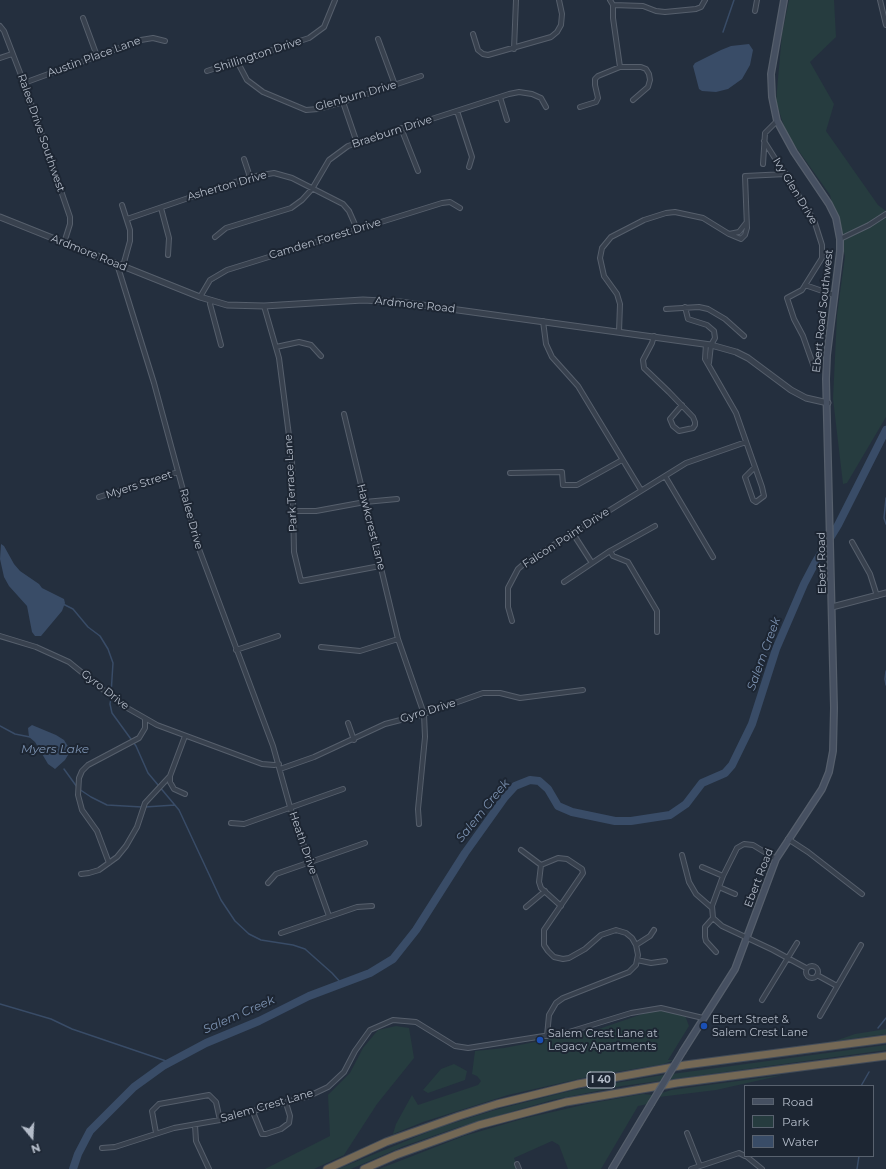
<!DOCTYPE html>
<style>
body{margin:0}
#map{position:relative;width:886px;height:1169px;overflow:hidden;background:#242f3e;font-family:Montserrat,sans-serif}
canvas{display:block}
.legend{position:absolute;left:744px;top:1085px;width:130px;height:72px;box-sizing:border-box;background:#1d2633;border:1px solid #59626f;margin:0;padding:5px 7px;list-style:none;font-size:12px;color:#b4bcc9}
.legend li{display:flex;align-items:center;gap:8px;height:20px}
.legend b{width:20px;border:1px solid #59626f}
.north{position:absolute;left:12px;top:1117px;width:40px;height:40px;-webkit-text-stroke:3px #1d2633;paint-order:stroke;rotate:162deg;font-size:11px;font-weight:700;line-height:16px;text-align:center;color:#b4bcc9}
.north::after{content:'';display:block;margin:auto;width:14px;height:18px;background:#b4bcc9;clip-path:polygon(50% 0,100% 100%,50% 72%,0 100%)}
</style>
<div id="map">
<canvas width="886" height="1169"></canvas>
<ul class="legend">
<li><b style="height:5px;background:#465061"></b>Road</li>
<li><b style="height:11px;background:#263c3f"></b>Park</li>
<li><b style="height:11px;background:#394c67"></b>Water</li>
</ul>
<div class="north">N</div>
</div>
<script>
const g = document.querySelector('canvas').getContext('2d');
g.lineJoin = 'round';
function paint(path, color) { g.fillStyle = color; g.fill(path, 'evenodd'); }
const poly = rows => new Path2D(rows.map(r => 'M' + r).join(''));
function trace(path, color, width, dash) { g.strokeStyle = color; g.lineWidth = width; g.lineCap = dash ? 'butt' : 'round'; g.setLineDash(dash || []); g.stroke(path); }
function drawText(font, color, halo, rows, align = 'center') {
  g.font = font + ' Montserrat,sans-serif'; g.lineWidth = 4; g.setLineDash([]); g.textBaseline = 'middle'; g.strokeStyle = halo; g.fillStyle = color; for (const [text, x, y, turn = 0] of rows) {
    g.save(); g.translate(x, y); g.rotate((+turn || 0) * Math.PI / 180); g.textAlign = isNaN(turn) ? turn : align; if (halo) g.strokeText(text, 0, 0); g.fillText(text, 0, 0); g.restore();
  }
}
const green = poly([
 [789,0,834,0,836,37,810,62,834,104,826,131,878,205,886,211,886,417,847,483,843,484,833,399,837,315,845,256,830,195,786,133,776,101,782,34],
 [670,1008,683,1010,689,1026,668,1060,674,1060,664,1064,592,1076,508,1095,423,1122,393,1134,396,1124,412,1095,418,1105,478,1085,481,1081,477,1076,472,1074,475,1051,504,1048,596,1030,648,1012],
 [396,1026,409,1028,414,1058,377,1104,344,1155,314,1169,265,1169,330,1136,328,1095,350,1073,363,1048,378,1030],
 [886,1029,886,1034,835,1041,855,1034],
 [886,1045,886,1050,622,1086,552,1100,459,1127,404,1146,351,1169,338,1169,438,1128,495,1110,574,1090,657,1076],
 [454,1064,467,1071,465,1080,428,1093,423,1090,441,1069],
 [783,1075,716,1090,659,1097,662,1093,671,1090],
 [643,1094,653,1095,648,1104,638,1106,601,1169,568,1169,559,1145,552,1141,514,1158,518,1169,379,1169,464,1136,522,1119,587,1104]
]);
const water = poly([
 [749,44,753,50,750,65,742,79,728,89,716,92,702,91,699,89,693,66,695,63,721,50,731,46],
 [1,544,4,546,14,564,20,571,39,584,42,588,64,599,65,603,62,611,41,636,35,636,32,632,27,606,9,586,4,577,0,559],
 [32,725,56,735,64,740,69,748,68,755,65,760,55,769,48,764,35,742,29,737,28,728]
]);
const stream = poly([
 [723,32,734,0],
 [886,498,884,518,886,524],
 [63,604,73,609,88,627,100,636,108,649,113,663,111,694],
 [886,671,885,679,886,685],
 [111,698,110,704,112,713,136,746,148,773,179,810,221,900,235,921,249,934,261,940,293,945,305,949,332,973,342,984],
 [0,726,15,734,30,737],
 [64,769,77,787],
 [79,789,91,797,107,805,142,807],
 [145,807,175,805],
 [0,1004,51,1019,72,1029,169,1062],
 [878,1028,886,1018],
 [861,1086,869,1072],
 [857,1169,859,1156]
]);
const river = poly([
 [73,1169,78,1154,90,1131,134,1087,163,1066,206,1043,259,1021,309,996,370,973,393,959,416,930,465,853,505,797,515,786,530,780,539,781,548,789,558,806,572,812,615,821,631,821,670,815,686,804,702,783,725,773,732,765,752,724,776,649,804,584,815,563,838,525,886,430]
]);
const minor = poly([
 [610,0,613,5,643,6,656,11,665,12,696,9,701,7,705,0],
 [880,0,886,25],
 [613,5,613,18,620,67],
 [755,11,757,0],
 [83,18,97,56],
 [0,26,4,31,24,83,70,217,70,224,64,243],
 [473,34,478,50,483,54,488,55,551,37,557,32,561,25,562,14,559,0],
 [378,39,395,85],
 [514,49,516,0],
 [0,58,12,54],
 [237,61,247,80,263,92,306,110,318,109,343,102,421,76],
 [207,71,309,38,324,27,335,0],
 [24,83,141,40,153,38,165,41],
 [500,97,507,120],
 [343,102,357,143],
 [580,107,596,102,598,98,595,85,595,79,598,76,620,67,641,67,646,69,649,74,650,80,648,87,633,100],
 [457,111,472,157,469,167],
 [401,128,418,171],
 [764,141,814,220,822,245,822,258,802,290,787,298,794,319,803,336,815,370],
 [244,159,250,177],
 [763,164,765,133,777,121],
 [122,205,130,230,130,241,123,266],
 [161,208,169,238,168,255],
 [127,219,250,177,274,173,292,178,343,204,349,211,357,229],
 [729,234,739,232,746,223],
 [215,237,226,228,291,208,302,200,312,189,329,160,348,146,509,94,519,92,532,94,541,98,546,107],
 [840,239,869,225,886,214],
 [117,264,154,383,199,549,273,746,290,807,329,916],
 [805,285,834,295],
 [200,297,210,280,227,270,442,203,450,202,460,208],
 [211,300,210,304,221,345],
 [264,306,279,358,292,459,294,552,301,581,380,566],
 [685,307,688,319,707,325,714,331,715,338,711,345,709,363],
 [666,309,699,307,708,309,725,319,744,336],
 [543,321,546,344,552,357,578,386,641,490],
 [619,332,620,304,617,294,604,276,600,258,602,248,611,237,644,220,666,213,675,212,703,218,729,234,741,239,745,235,747,228,745,176,786,174],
 [654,336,652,343,643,360,644,368,669,392,693,417,695,422,695,425,693,428,679,431,673,426,670,419,682,405],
 [706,344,705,359,736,413,762,487,764,496,756,502,753,500,745,477,755,467],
 [276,347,299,342,311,345,321,356],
 [344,414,398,639,424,714,425,737,418,809,419,824],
 [510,473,562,472,563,485,577,485,622,460],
 [665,476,713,557],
 [99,497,178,472],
 [294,511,316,511,365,502,397,499],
 [572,532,592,563],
 [852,542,870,574,877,596],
 [610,551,613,556,628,562,657,611,657,632],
 [564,582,610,551,655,526],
 [512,621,508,607,508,588,518,569,526,562,686,463,746,442],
 [0,636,36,647,69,662,122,705,157,725,262,764,274,765,279,764],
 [321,647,360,651,398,639],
 [236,650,278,636],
 [348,723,354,740],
 [280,769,314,757,385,724,424,714,483,693,500,693,520,698,583,690],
 [170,777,170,782,174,789,185,794],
 [231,823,244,824,343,789],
 [788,839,808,852,862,894],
 [521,850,541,865],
 [682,855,689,882,696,894,712,908],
 [776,859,753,845,744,844,737,848,723,876,712,906,713,918,722,926,773,950,806,968],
 [109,863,97,831,82,810,78,795,79,778,82,771,88,765,139,738,145,728,145,719],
 [702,867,723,876],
 [81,874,89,873,99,870,117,857,126,846,137,827,145,803,170,776,185,736],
 [268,883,276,874,365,843],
 [719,887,735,894],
 [526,907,545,891],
 [713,918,705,927,705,937,706,941,716,952],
 [281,933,357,907,372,906],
 [636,945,650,936,654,930],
 [637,960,651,963,665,961],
 '806 972a6 6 0 1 1 12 0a6 6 0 1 1-12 0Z',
 [817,975,837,986],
 [762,1000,797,943],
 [820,1016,861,945],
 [547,1036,549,1015,556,1003,563,998,629,972,636,965,638,955,636,945,632,938,626,933,616,930,601,935,585,949,569,958,563,959,554,957,548,951,544,945,544,930,583,873,582,869,567,859,558,858,541,865,539,882,541,888,561,906],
 [253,1112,262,1134,266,1134,281,1129,289,1123,290,1116,286,1103],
 [195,1125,196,1141,209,1169],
 [156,1133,152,1111,159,1104,209,1095,216,1102,220,1120],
 [687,1133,700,1166],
 [102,1148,115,1147,174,1128,220,1120,309,1096,328,1087,344,1072,355,1051,370,1030,393,1020,416,1022,455,1046,468,1048,569,1032,631,1013,661,1008,703,1018],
 [746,1156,762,1169],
 [517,1164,519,1169],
 [691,1169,739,1153,745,1156]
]);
const tertiary = poly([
 [0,217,200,297,227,305,264,306,363,300,400,302,711,345,736,352,748,358,791,390,806,398,828,403],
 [832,607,886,593]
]);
const secondary = poly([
 [683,1051,735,969,776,859,822,789,829,772,833,751,834,708,826,379,827,355,840,251,840,239,836,218,829,204,794,152,777,121,772,97,771,74,784,0],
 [612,1169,651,1104]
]);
const motorway = poly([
 [327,1169,386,1142,459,1116,497,1104,578,1084,685,1065,886,1039],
 [364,1169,396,1155,479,1125,566,1102,677,1083,886,1056]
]);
const secondaryBridge = poly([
 [651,1104,683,1051]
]);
const markers = [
 [704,1026,4,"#1a4fb4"],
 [540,1040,4,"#1a4fb4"]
];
const shields = [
 [601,1080,28]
];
const shieldNames = [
 ["I 40",601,1080]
];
const streetNames = [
 ["Shillington Drive",258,55,-18],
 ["Austin Place Lane",94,57,-20],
 ["Glenburn Drive",356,96,-16],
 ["Braeburn Drive",392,132,-18],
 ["Ralee Drive Southwest",41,133,71],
 ["Asherton Drive",227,186,-16],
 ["Ivy Glen Drive",795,191,59],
 ["Camden Forest Drive",325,239,-17],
 ["Ardmore Road",89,253,22],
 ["Ardmore Road",415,305,6],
 ["Ebert Road Southwest",823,311,-84],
 ["Park Terrace Lane",291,483,-93],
 ["Myers Street",139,485,-18],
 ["Ralee Drive",191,519,75],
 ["Hawkcrest Lane",371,527,76],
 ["Falcon Point Drive",566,538,-33],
 ["Ebert Road",822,563,-91],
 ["Gyro Drive",105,690,38],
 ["Gyro Drive",428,711,-17],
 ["Heath Drive",303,843,71],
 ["Ebert Road",759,878,-69],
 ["Salem Crest Lane",267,1106,-16]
];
const poiNames = [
 ["Ebert Street &",712,1020],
 ["Salem Crest Lane",712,1033],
 ["Salem Crest Lane at",548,1034],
 ["Legacy Apartments",548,1047]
];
const waterNames = [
 ["Salem Creek",764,654,-70],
 ["Myers Lake",55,749],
 ["Salem Creek",483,811,-51],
 ["Salem Creek",239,1015,-24]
];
paint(green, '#263c3f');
paint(water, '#394c67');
trace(stream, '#394c67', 1.5);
trace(river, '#394c67', 8);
trace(minor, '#565f6c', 6);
trace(tertiary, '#565f6c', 7);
trace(secondary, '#565f6c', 8);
trace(motorway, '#434c59', 9);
trace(minor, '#38414e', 4);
trace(tertiary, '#38414e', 5);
trace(secondary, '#465061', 5.5);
trace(motorway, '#746855', 7);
trace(secondaryBridge, '#565f6c', 8, []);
trace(secondaryBridge, '#465061', 5.5);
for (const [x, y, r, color] of markers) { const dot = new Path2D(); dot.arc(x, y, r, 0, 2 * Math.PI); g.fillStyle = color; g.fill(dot); trace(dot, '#1d2633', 1.5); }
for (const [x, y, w] of shields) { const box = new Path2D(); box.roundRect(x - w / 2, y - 8, w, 16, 3); g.fillStyle = '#1d2633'; g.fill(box); trace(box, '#b4bcc9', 1); }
drawText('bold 10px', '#b4bcc9', null, shieldNames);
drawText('11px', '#b4bcc9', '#1d2633', streetNames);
drawText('11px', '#b4bcc9', '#1d2633', poiNames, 'left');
drawText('italic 12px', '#7c92b1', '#1d2633', waterNames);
</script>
